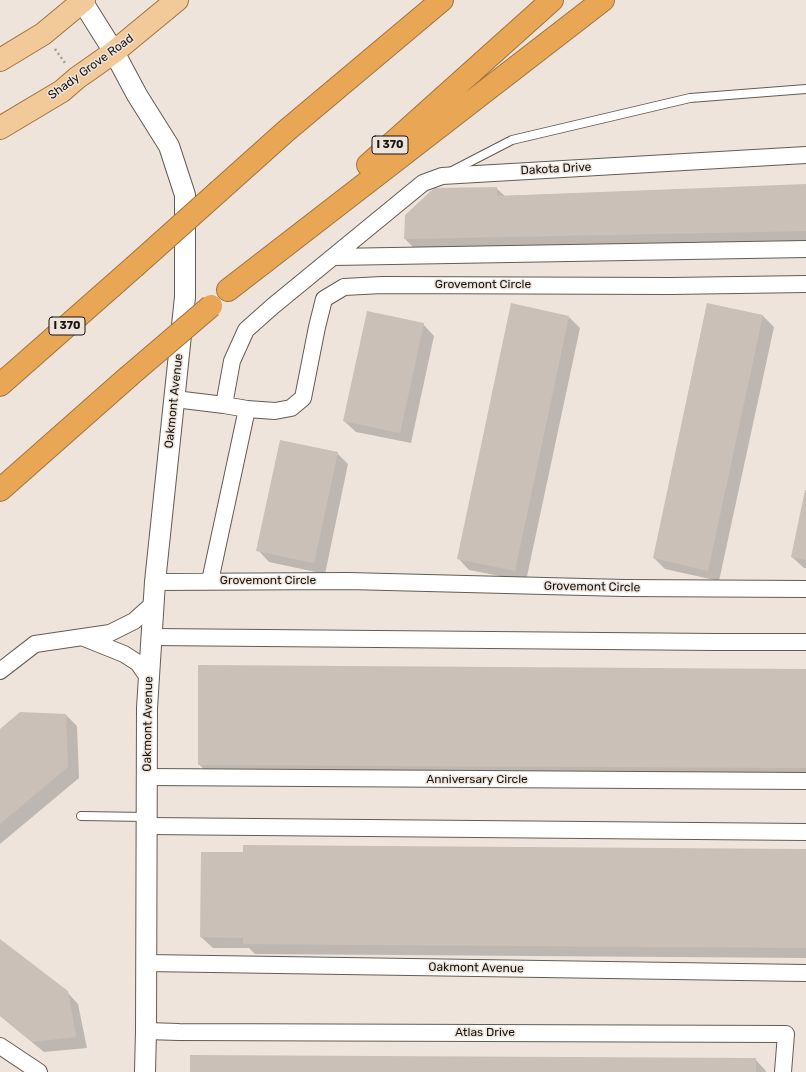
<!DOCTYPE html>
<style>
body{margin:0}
canvas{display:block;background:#eee4dc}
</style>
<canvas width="806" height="1072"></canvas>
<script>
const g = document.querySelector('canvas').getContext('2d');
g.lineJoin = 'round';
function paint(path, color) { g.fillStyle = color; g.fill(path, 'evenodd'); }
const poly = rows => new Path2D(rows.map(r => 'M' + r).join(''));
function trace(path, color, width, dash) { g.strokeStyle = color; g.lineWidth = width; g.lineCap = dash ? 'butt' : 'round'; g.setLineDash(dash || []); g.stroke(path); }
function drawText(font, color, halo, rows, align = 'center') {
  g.font = font + ' Rubik,sans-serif'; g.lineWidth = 3; g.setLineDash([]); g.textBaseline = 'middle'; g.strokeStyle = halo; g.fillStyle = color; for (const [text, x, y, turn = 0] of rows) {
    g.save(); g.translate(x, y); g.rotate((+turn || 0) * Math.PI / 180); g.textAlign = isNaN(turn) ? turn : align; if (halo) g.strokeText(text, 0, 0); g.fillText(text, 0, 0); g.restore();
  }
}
const shadow = poly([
 [806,185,806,242,416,250,405,239,496,188,505,196],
 [707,304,763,316,774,327,719,581,665,569,654,558],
 [569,317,580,328,526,581,469,570,458,558],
 [423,324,434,336,411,443,356,432,344,421],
 [337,453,348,464,325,574,269,562,258,550],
 [806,492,806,568,804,568,792,557],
 [806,670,806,779,210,776,199,764],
 [66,715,77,726,79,778,0,844,0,731],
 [806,850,806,958,255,954,249,948,213,948,201,937],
 [0,941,67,992,78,1004,87,1048,44,1052,0,1016],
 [755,1059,766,1071,766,1072,191,1072]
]);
const building = poly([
 [806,184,806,231,404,239,405,215,434,188,497,187,497,196],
 [511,303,569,316,515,571,457,559],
 [707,303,763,315,708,571,653,558],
 [367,311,424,323,400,433,343,421],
 [280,440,338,452,314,563,256,551],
 [805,490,806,490,806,560,791,557],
 [198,665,806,669,806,768,198,765],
 [20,712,66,714,68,767,0,824,0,729],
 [243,845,806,849,806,948,243,944,243,938,200,937,201,852,243,852],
 [0,939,68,991,76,1037,32,1042,0,1015],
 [190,1055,756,1058,756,1072,190,1072]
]);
const path = poly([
 [55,49,65,63]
]);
const service = poly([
 [452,171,512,140,690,98,806,89],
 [81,816,146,817]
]);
const minor = poly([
 [333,257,806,249],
 [175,399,224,405,247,409],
 [224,405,232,361,246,330,273,306,423,183,442,176,806,155],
 [210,581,247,409,275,411,291,408,303,398,317,327,324,299,344,287,382,285,670,286,806,284],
 [155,582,348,581,624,588,806,589],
 [151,637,716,642,806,642],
 [84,638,124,654,138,663,149,679],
 [0,671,35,644,110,633,134,621,153,604],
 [147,777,806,781],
 [147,826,806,832],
 [146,963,806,973],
 [146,1031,179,1032,786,1034,783,1072],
 [0,1046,39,1072]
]);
const tertiary = poly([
 [82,1,114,52,137,95,169,146,185,195,185,297,155,582,147,708,146,1031,145,1072]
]);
const primary = poly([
 [0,60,43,34,84,0],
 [0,128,62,91,77,78,114,52,177,0]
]);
const motorway = poly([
 [368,165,552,0],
 [219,191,286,131,442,0],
 [228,290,603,0],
 [0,385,134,267],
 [0,490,128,377]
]);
const motorwayBridge = poly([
 [134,267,219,191],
 [128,377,211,306]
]);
const shields = [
 [390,145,36],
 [67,326,36]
];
const shieldNames = [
 ["I 370",390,145],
 ["I 370",67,326]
];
const streetNames = [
 ["Shady Grove Road",91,67,-36],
 ["Dakota Drive",556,169,-3],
 ["Grovemont Circle",483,285],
 ["Oakmont Avenue",174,401,-84],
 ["Grovemont Circle",268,581],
 ["Grovemont Circle",592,587,1],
 ["Oakmont Avenue",148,724,-89],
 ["Anniversary Circle",477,780],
 ["Oakmont Avenue",476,968,1],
 ["Atlas Drive",485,1033]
];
paint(shadow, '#0003');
paint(building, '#cac0b8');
trace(service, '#645c54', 10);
trace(minor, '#645c54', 18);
trace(tertiary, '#645c54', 22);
trace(primary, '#a0743d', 24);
trace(motorway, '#a0743d', 24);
trace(path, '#a39b95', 2.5, [2, 3]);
trace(service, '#fff', 8);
trace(minor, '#fff', 16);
trace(tertiary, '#fff', 20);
trace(primary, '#f2ca99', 22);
trace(motorway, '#e9a755', 22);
trace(motorwayBridge, '#a0743d', 24, []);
trace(motorwayBridge, '#e9a755', 22);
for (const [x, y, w] of shields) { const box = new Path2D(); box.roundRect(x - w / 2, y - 9, w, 18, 3); g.fillStyle = '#eee4dc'; g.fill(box); trace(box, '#171411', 1); }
drawText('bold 11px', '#171411', null, shieldNames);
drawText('12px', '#171411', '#eee4dc', streetNames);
</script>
